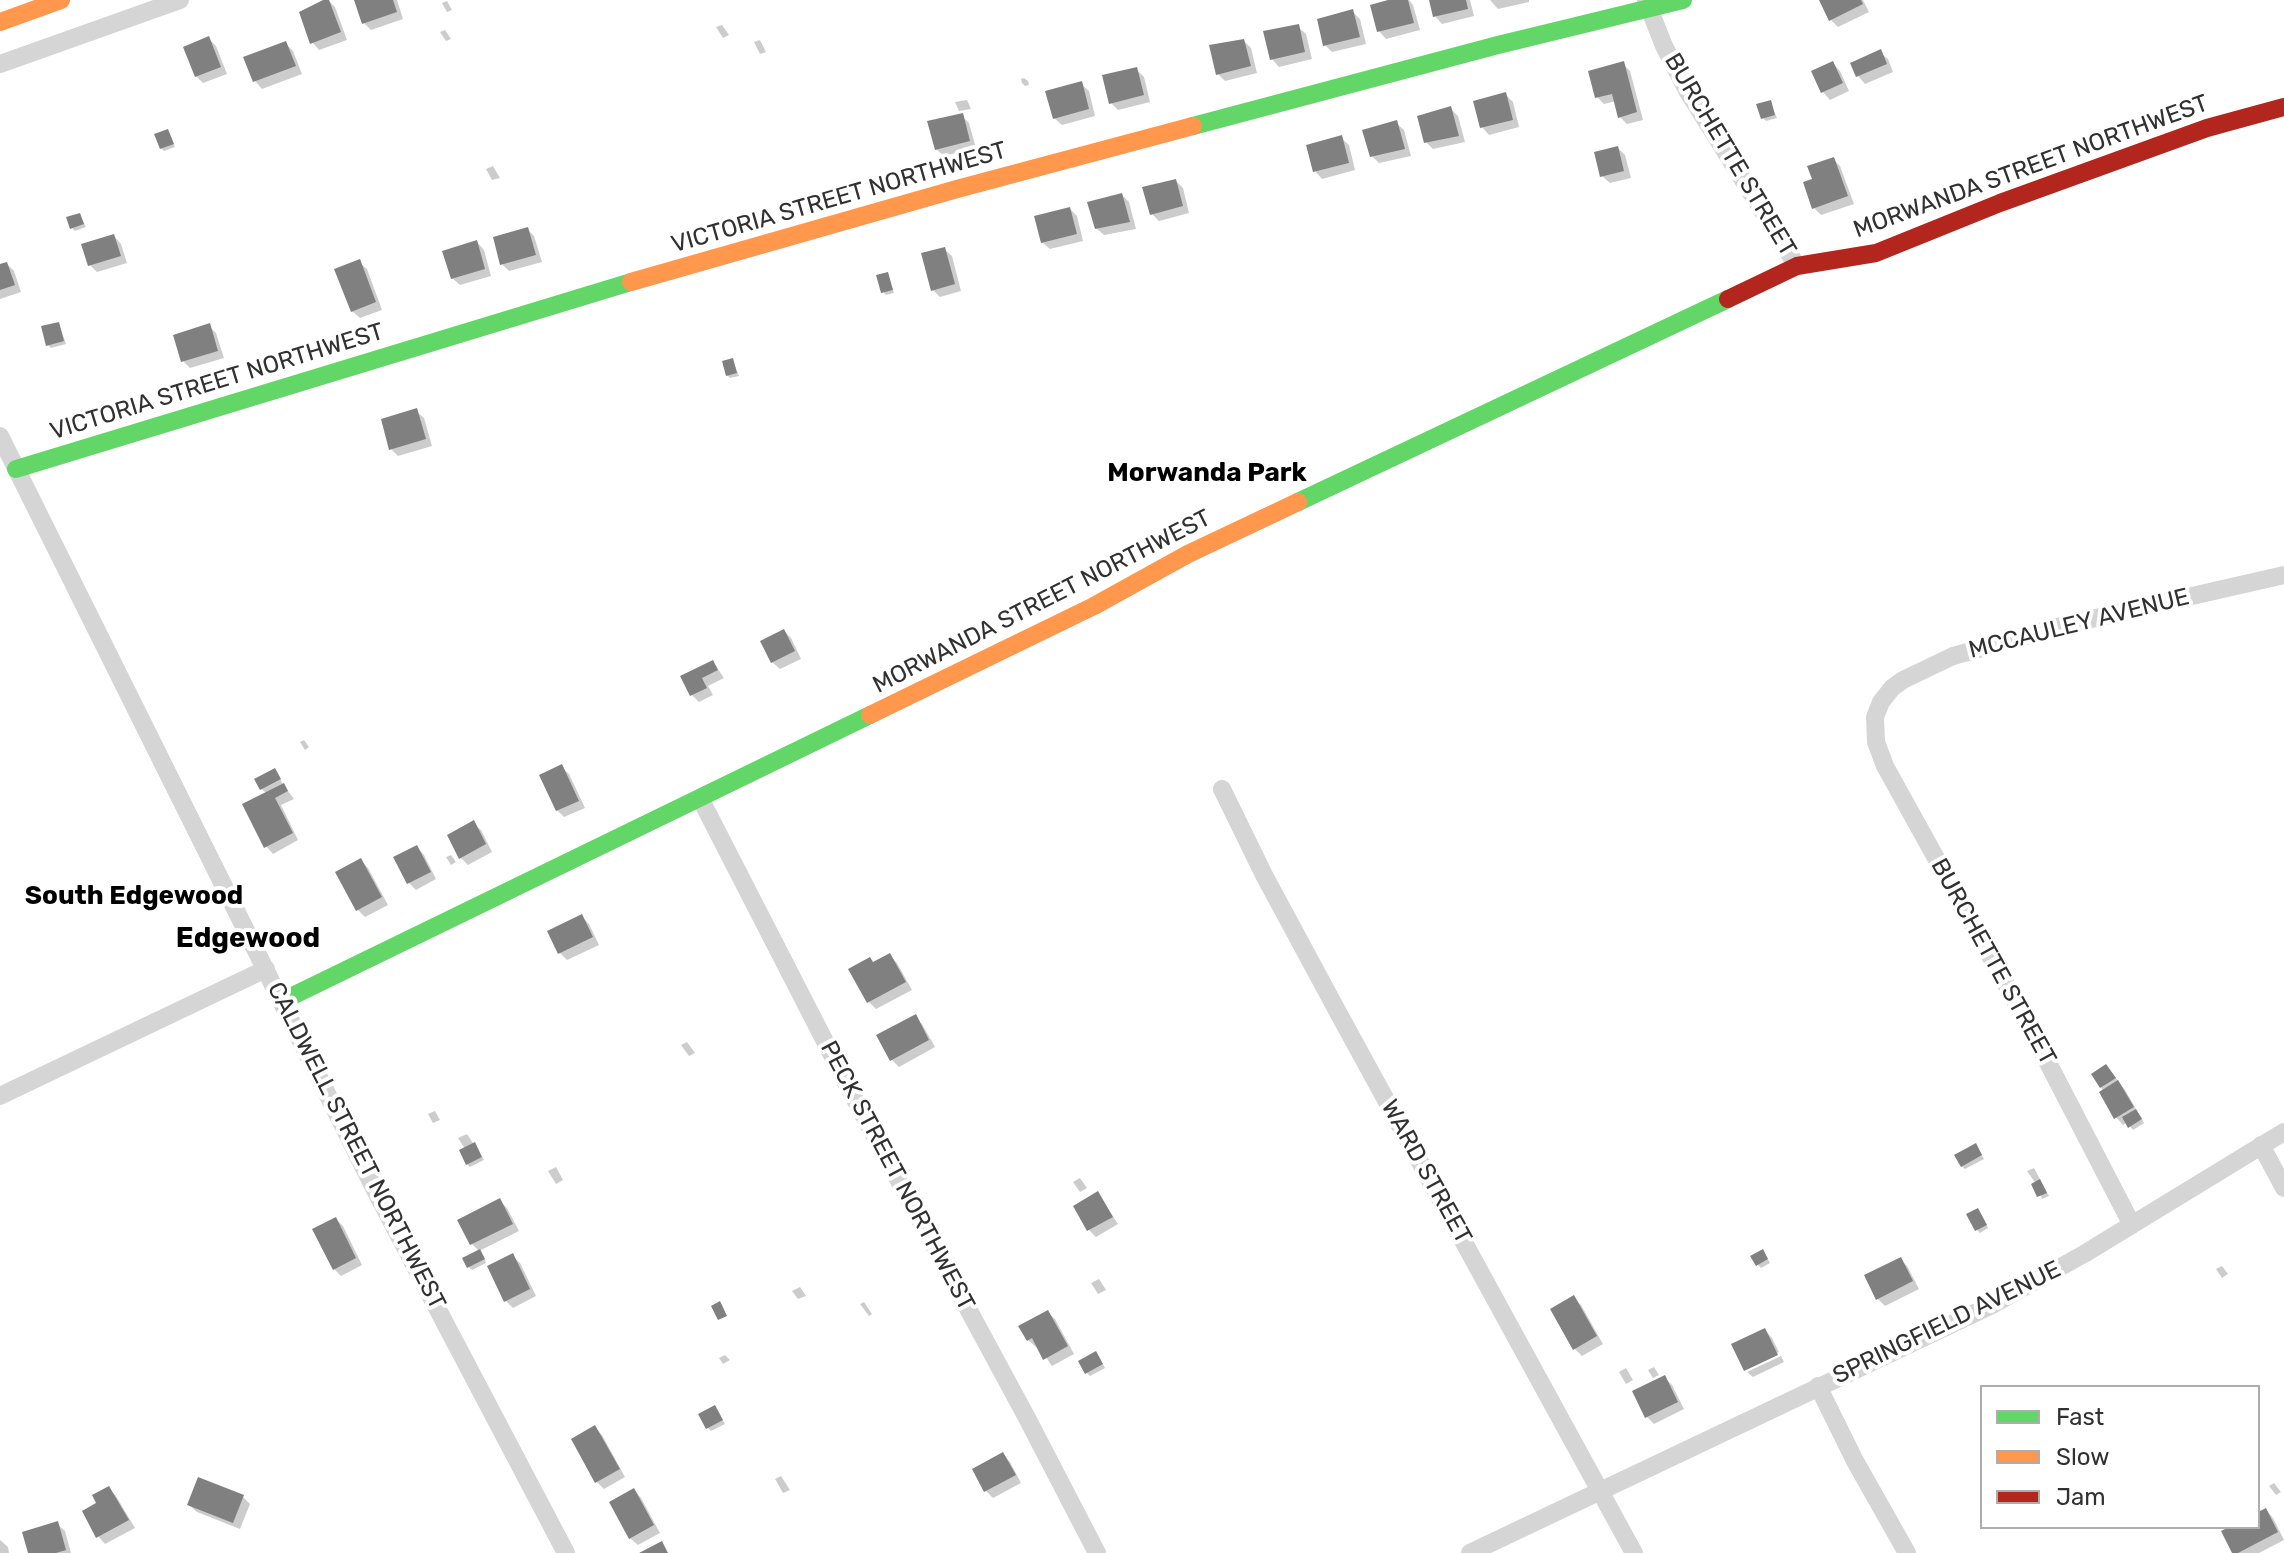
<!DOCTYPE html>
<style>
body{margin:0}
#map{position:relative;width:2284px;height:1553px;overflow:hidden;background:#fff;font-family:Rubik,sans-serif}
canvas{display:block}
.legend{position:absolute;left:1980px;top:1385px;width:280px;height:144px;box-sizing:border-box;background:#fff;border:2px solid #adadad;margin:0;padding:10px 14px;list-style:none;font-size:24px;color:#313131}
.legend li{display:flex;align-items:center;gap:16px;height:40px}
.legend b{width:40px;border:2px solid #adadad}
</style>
<div id="map">
<canvas width="2284" height="1553"></canvas>
<ul class="legend">
<li><b style="height:10px;background:#63d668"></b>Fast</li>
<li><b style="height:10px;background:#ff974d"></b>Slow</li>
<li><b style="height:10px;background:#b3261e"></b>Jam</li>
</ul>
</div>
<script>
const g = document.querySelector('canvas').getContext('2d');
g.lineJoin = 'round';
function paint(path, color) { g.fillStyle = color; g.fill(path, 'evenodd'); }
const poly = rows => new Path2D(rows.map(r => 'M' + r).join(''));
function trace(path, color, width, dash) { g.strokeStyle = color; g.lineWidth = width; g.lineCap = dash ? 'butt' : 'round'; g.setLineDash(dash || []); g.stroke(path); }
function drawText(font, color, halo, rows, align = 'center') {
  g.font = font + ' Rubik,sans-serif'; g.lineWidth = 8; g.setLineDash([]); g.textBaseline = 'middle'; g.strokeStyle = halo; g.fillStyle = color; for (const [text, x, y, turn = 0] of rows) {
    g.save(); g.translate(x, y); g.rotate((+turn || 0) * Math.PI / 180); g.textAlign = isNaN(turn) ? turn : align; if (halo) g.strokeText(text, 0, 0); g.fillText(text, 0, 0); g.restore();
  }
}
const shadow = poly([
 [328,0,335,7,347,40,319,50,312,42],
 [356,0,397,0,403,19,371,30,364,23],
 [1396,0,1409,0,1413,5,1420,30,1386,39,1379,31],
 [1431,0,1470,0,1474,16,1442,24,1435,16],
 [1490,0,1529,0,1529,2,1498,9],
 [1821,0,1863,0,1869,12,1838,27,1831,20],
 [447,1,452,10,447,12,442,3],
 [1353,12,1360,19,1366,44,1332,52,1325,45],
 [722,25,729,35,723,38,716,27],
 [1298,27,1306,34,1312,59,1279,67,1272,59],
 [445,30,451,39,446,41,440,32],
 [209,39,216,46,227,74,203,83,196,76],
 [760,40,766,52,760,54,754,42],
 [1244,41,1251,48,1257,73,1225,81,1218,74],
 [286,44,293,51,302,74,262,89,255,81],
 [1880,52,1888,59,1893,72,1865,84,1858,76,1853,64],
 [1833,63,1840,71,1849,91,1830,100,1823,92,1814,72],
 [1623,64,1630,71,1643,120,1627,124,1620,117,1616,101,1604,104,1597,97],
 [1136,69,1144,77,1150,102,1118,110,1111,103],
 [1024,78,1028,81,1029,85,1025,86,1022,83,1021,79],
 [1081,84,1089,91,1095,116,1062,125,1054,118],
 [1505,94,1513,102,1519,127,1489,135,1482,127],
 [967,100,971,109,959,111,955,102],
 [1770,102,1777,118,1766,121,1763,118],
 [1451,109,1458,116,1465,142,1433,149,1426,142],
 [962,116,969,123,976,148,944,156,936,149],
 [1396,123,1404,130,1411,156,1379,163,1372,156],
 [168,131,175,147,164,151,161,148],
 [1341,138,1349,145,1355,170,1322,179,1315,171],
 [1618,148,1625,155,1631,178,1610,183,1602,176],
 [1833,159,1840,166,1854,204,1821,215,1814,208,1814,181],
 [493,166,500,178,492,180,486,169],
 [1176,181,1183,188,1189,213,1159,221,1152,214],
 [1122,195,1129,202,1136,229,1104,235,1096,228],
 [1070,209,1077,216,1083,241,1050,249,1042,242],
 [80,215,86,227,75,231,72,228],
 [527,229,534,236,542,262,509,271,502,264],
 [114,236,121,244,127,263,97,272,90,265],
 [477,242,484,250,491,276,460,285,452,278],
 [944,249,952,256,961,291,940,297,933,290],
 [359,262,367,269,382,310,360,318,352,311],
 [7,264,14,271,21,292,0,299,0,266],
 [887,274,894,293,886,295,883,292],
 [59,324,66,344,51,348,48,345],
 [209,326,216,333,224,358,190,368,183,361],
 [733,361,739,376,730,378,727,375],
 [416,411,424,418,432,446,398,456,391,449],
 [784,631,791,638,801,659,780,669,772,662],
 [713,662,724,678,708,686,713,695,699,702,692,695,683,677],
 [304,740,309,747,305,750,300,742],
 [561,767,569,774,585,808,564,817,557,810],
 [278,774,282,783,294,799,281,805,298,840,273,854,266,846,266,793,261,788],
 [473,823,481,830,492,852,468,865,461,858],
 [417,847,424,855,436,879,416,890,409,883],
 [451,855,456,862,451,865,446,857],
 [361,861,368,868,388,905,365,917,358,910,338,873],
 [582,917,589,924,599,945,567,960,560,953,550,932],
 [889,955,897,963,912,990,876,1009,869,1002,874,964],
 [915,1017,922,1024,935,1047,899,1067,891,1059],
 [687,1042,695,1053,689,1056,681,1045],
 [2109,1069,2125,1090,2144,1123,2133,1130,2127,1122,2123,1125,2116,1117,2101,1087],
 [435,1111,440,1120,433,1123,428,1114],
 [467,1134,484,1160,470,1167,467,1164,465,1149,458,1138],
 [1978,1149,1984,1159,1965,1169,1962,1166],
 [556,1167,563,1180,556,1184,548,1171],
 [2034,1168,2049,1196,2042,1199,2036,1184,2027,1171],
 [1080,1178,1087,1188,1080,1192,1073,1182],
 [1098,1194,1118,1224,1096,1237,1089,1230],
 [500,1201,507,1208,519,1231,479,1251,472,1244],
 [1980,1213,1988,1228,1980,1233,1977,1230],
 [336,1219,343,1226,362,1265,341,1276,334,1269],
 [1765,1254,1770,1263,1761,1268,1758,1265],
 [483,1255,486,1263,472,1270,469,1267],
 [512,1256,520,1263,536,1296,513,1308,506,1301],
 [1900,1259,1907,1266,1919,1289,1885,1306,1878,1299],
 [2222,1266,2228,1274,2222,1278,2216,1269],
 [1099,1279,1106,1290,1098,1294,1091,1283],
 [800,1287,806,1296,798,1299,792,1291],
 [1574,1298,1581,1305,1603,1344,1582,1356,1575,1349],
 [864,1302,872,1314,869,1316,860,1304],
 [1047,1312,1055,1319,1074,1354,1052,1366,1038,1346,1036,1347,1028,1340],
 [1765,1330,1772,1338,1779,1352,1745,1368],
 [725,1355,730,1360,723,1364,719,1358],
 [1781,1356,1784,1362,1753,1377,1747,1372],
 [1099,1357,1105,1368,1090,1376,1087,1373],
 [1654,1367,1659,1375,1653,1378,1648,1370],
 [1626,1368,1633,1380,1626,1384,1619,1372],
 [1665,1378,1672,1385,1684,1409,1654,1424,1646,1416],
 [715,1407,725,1424,711,1431,708,1428],
 [595,1428,602,1435,625,1477,604,1489,596,1481],
 [1003,1454,1010,1462,1021,1483,993,1498,986,1491,974,1470],
 [781,1476,790,1490,783,1493,775,1479],
 [2274,1483,2281,1492,2276,1495,2269,1486],
 [108,1488,116,1496,135,1528,105,1544,98,1536,99,1504],
 [634,1490,641,1498,660,1533,638,1545,630,1538],
 [243,1497,250,1504,240,1529,197,1512,189,1505],
 [2266,1510,2273,1518,2284,1540,2259,1553,2234,1553,2233,1527,2258,1527,2258,1514],
 [57,1524,65,1531,71,1553,30,1553],
 [0,1540,8,1547,9,1553,0,1553]
]);
const building = poly([
 [323,0,329,0,341,32,310,44,299,12],
 [354,0,393,0,397,12,362,24],
 [1388,0,1408,0,1414,23,1377,32,1370,5],
 [1429,0,1466,0,1468,9,1433,17],
 [1819,0,1861,0,1863,4,1829,21],
 [1353,9,1360,37,1323,46,1317,19],
 [1299,24,1305,52,1270,60,1263,31],
 [209,36,221,67,195,77,183,47],
 [1244,39,1251,66,1216,75,1209,45],
 [286,41,296,66,253,82,243,57],
 [1881,49,1887,64,1856,77,1850,63],
 [1624,61,1637,112,1618,118,1612,94,1595,98,1588,71],
 [1833,61,1843,83,1821,93,1811,71],
 [1137,67,1144,95,1109,104,1102,75],
 [1082,81,1089,109,1053,119,1045,91],
 [1506,92,1513,120,1480,128,1473,101],
 [1771,100,1775,115,1761,119,1756,104],
 [1451,106,1459,136,1424,143,1417,116],
 [963,113,970,141,935,150,927,121],
 [1397,120,1405,149,1370,157,1362,130],
 [168,129,174,144,160,149,154,134],
 [1342,135,1349,163,1313,172,1306,145],
 [1618,146,1624,171,1600,177,1594,152],
 [1834,157,1848,196,1812,209,1803,182,1812,179,1807,166],
 [1176,179,1183,206,1150,215,1142,187],
 [1122,193,1130,222,1095,229,1087,202],
 [1070,207,1077,234,1041,243,1034,216],
 [80,213,84,224,70,229,66,217],
 [528,227,536,255,500,265,493,237],
 [114,234,121,256,88,266,81,244],
 [477,240,485,269,451,279,442,251],
 [945,247,955,284,931,291,921,253],
 [360,259,376,302,351,312,334,269],
 [7,262,15,285,0,290,0,264],
 [888,272,893,290,881,293,876,275],
 [59,322,64,341,46,346,41,326],
 [210,323,218,351,181,362,173,335],
 [733,358,737,373,726,376,722,361],
 [417,408,426,439,389,450,381,419],
 [784,629,795,651,771,663,760,641],
 [713,660,718,670,702,678,707,688,690,696,680,676],
 [562,764,579,801,556,811,539,775],
 [275,768,281,779,260,790,254,779],
 [284,783,288,791,275,798,293,833,264,848,242,804],
 [474,820,486,844,459,859,447,835],
 [417,845,431,872,407,884,393,857],
 [361,858,382,897,356,911,335,872],
 [582,914,593,937,558,954,547,931],
 [890,953,906,982,867,1003,848,969,870,957,873,962],
 [916,1014,929,1040,890,1061,876,1035],
 [2106,1064,2116,1078,2100,1088,2091,1074],
 [2118,1080,2134,1107,2114,1119,2099,1092],
 [2136,1109,2142,1119,2128,1128,2122,1117],
 [475,1142,482,1157,466,1165,459,1150],
 [1976,1143,1982,1155,1961,1167,1954,1155],
 [2040,1179,2047,1193,2037,1197,2031,1184],
 [1098,1191,1113,1217,1087,1231,1073,1206],
 [500,1198,513,1224,470,1245,457,1220],
 [1978,1208,1987,1225,1975,1231,1966,1214],
 [336,1217,356,1258,333,1270,312,1229],
 [480,1249,485,1259,467,1268,462,1258],
 [1763,1249,1768,1259,1756,1266,1750,1256],
 [513,1253,530,1289,504,1302,487,1266],
 [1901,1257,1913,1281,1876,1300,1864,1275],
 [1574,1295,1597,1336,1573,1350,1550,1309],
 [720,1301,727,1316,718,1320,711,1306],
 [1048,1310,1068,1346,1043,1360,1032,1338,1027,1341,1018,1326],
 [1765,1328,1778,1355,1744,1371,1731,1344],
 [1096,1351,1103,1364,1085,1374,1078,1361],
 [1665,1375,1678,1402,1645,1418,1632,1391],
 [715,1405,723,1420,706,1429,698,1414],
 [595,1425,620,1469,595,1483,571,1439],
 [1003,1452,1016,1475,984,1492,972,1469],
 [198,1477,244,1495,233,1523,187,1505],
 [109,1486,129,1520,96,1538,82,1511,96,1503,92,1495],
 [634,1488,654,1525,629,1539,609,1502],
 [2266,1508,2278,1532,2238,1553,2232,1553,2221,1531,2229,1527,2258,1527,2258,1512],
 [58,1521,66,1550,56,1553,28,1553,22,1532],
 [662,1541,668,1553,639,1553]
]);
const street = poly([
 [1646,0,1664,46,1688,92,1797,266],
 [0,64,180,0],
 [0,436,376,1192,566,1553],
 [1222,789,1264,875,1340,1016,1634,1553],
 [700,798,852,1094,1027,1418,1097,1553],
 [0,1096,266,969],
 [2261,1145,2284,1188],
 [2132,1225,2030,1028,1885,766,1876,742,1875,717,1881,702,1892,688,1903,680,1953,656,2065,625,2284,575],
 [1818,1386,1855,1461,1907,1553],
 [1470,1553,1994,1304,2084,1254,2284,1132]
]);
const fast = poly([
 [1193,126,1498,45,1683,0],
 [16,469,631,282],
 [1298,502,1728,299],
 [282,1001,870,715]
]);
const slow = poly([
 [0,22,61,0],
 [631,282,957,189,1193,126],
 [870,715,1094,606,1188,554,1298,502]
]);
const jam = poly([
 [1728,299,1797,266,1876,253,2000,203,2207,128,2284,107]
]);
const streetNames = [
 ["BURCHETTE STREET",1730,155,59],
 ["MORWANDA STREET NORTHWEST",2031,167,-20],
 ["VICTORIA STREET NORTHWEST",839,198,-16],
 ["VICTORIA STREET NORTHWEST",217,382,-17],
 ["MORWANDA STREET NORTHWEST",1042,602,-27],
 ["MCCAULEY AVENUE",2079,624,-14],
 ["BURCHETTE STREET",1993,962,61],
 ["CALDWELL STREET NORTHWEST",356,1146,63],
 ["WARD STREET",1426,1172,61],
 ["PECK STREET NORTHWEST",897,1176,62],
 ["SPRINGFIELD AVENUE",1947,1323,-26]
];
const neighbourhoodNames = [
 ["Morwanda Park",1207,473],
 ["South Edgewood",134,896]
];
const quarterNames = [
 ["Edgewood",248,939]
];
paint(shadow, '#0003');
paint(building, '#808080');
trace(street, '#d5d5d5', 18);
trace(fast, '#63d668', 18);
trace(slow, '#ff974d', 18);
trace(jam, '#b3261e', 18);
drawText('24px', '#313131', '#fff', streetNames);
drawText('bold 26px', '#000', '#fff', neighbourhoodNames);
drawText('bold 28px', '#000', '#fff', quarterNames);
</script>
